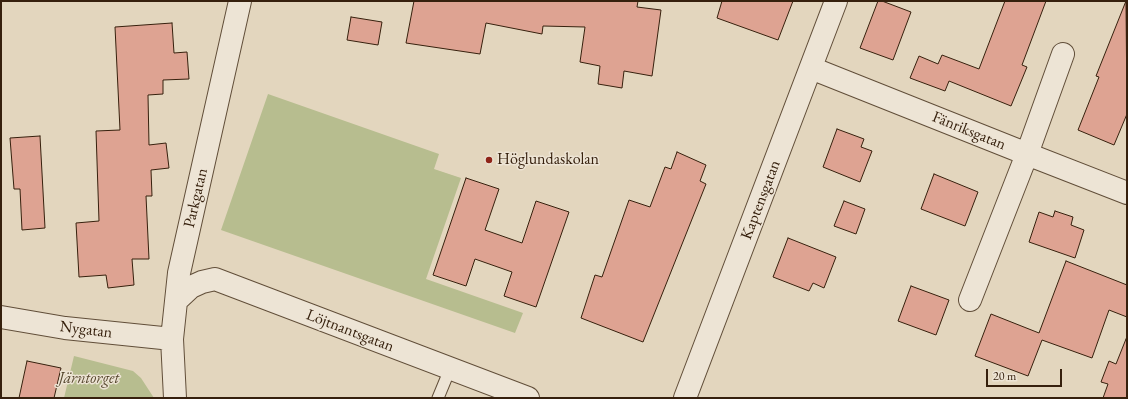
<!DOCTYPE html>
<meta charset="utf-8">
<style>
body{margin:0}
#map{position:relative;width:1128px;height:399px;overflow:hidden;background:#e3d6be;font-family:"EB Garamond",serif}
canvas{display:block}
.frame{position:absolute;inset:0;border:2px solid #36200d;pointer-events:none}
.scale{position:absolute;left:986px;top:369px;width:76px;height:18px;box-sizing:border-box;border:2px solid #36200d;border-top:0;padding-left:5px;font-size:12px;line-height:14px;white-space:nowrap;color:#36200d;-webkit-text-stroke:3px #ede4d5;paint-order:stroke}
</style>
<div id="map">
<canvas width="1128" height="399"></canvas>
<div class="frame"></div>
<div class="scale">20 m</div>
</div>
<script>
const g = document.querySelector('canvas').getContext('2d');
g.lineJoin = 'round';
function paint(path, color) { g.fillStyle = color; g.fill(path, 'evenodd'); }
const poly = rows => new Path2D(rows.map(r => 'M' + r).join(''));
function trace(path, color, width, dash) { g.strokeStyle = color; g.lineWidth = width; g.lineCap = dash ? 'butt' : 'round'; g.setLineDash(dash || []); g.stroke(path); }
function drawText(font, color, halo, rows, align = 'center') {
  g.font = font + ' "EB Garamond",serif'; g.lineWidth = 3; g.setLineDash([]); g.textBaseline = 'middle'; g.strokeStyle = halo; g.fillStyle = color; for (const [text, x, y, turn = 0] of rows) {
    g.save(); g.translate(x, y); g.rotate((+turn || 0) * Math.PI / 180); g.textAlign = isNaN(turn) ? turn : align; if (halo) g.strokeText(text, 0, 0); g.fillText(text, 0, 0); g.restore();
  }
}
const green = poly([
 [268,94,439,154,434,169,461,178,426,279,523,313,515,333,221,230],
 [74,356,133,371,141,378,154,398,64,398]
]);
const building = poly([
 [414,1,638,1,637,7,661,10,652,76,624,71,622,88,598,84,600,66,580,62,585,27,543,26,542,34,486,23,480,54,406,43,414,1],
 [722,1,793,1,778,40,717,18,722,1],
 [878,1,882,1,911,12,893,60,860,48,878,1],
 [1005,1,1046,1,1022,65,1027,67,1011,106,949,81,945,91,910,78,919,56,938,64,942,55,979,69,1005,1],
 [1126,1,1127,114,1114,145,1078,130,1099,77,1096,76,1126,1],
 [351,17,382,22,378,45,347,40,351,17],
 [172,23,174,53,187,52,189,79,163,80,163,94,148,95,149,145,166,143,169,168,151,170,152,196,146,196,149,259,132,259,134,285,108,288,106,275,79,277,76,223,99,221,96,131,120,130,115,27,172,23],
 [837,129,864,139,861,147,872,151,860,182,823,167,837,129],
 [40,136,45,228,22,230,20,189,14,189,10,138,40,136],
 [677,152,706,165,700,181,706,184,643,342,581,318,595,275,602,277,629,200,650,207,665,167,671,169,677,152],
 [934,174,978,192,965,226,921,209,934,174],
 [466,178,499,189,485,230,522,243,536,201,569,212,536,307,504,296,512,272,475,259,466,286,433,275,466,178],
 [844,201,865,209,856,234,834,226,844,201],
 [1055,211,1073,217,1071,225,1084,230,1075,258,1029,242,1039,212,1053,217,1055,211],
 [788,238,836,257,824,288,813,283,809,291,773,277,788,238],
 [1066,261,1127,285,1127,317,1109,310,1092,358,1042,340,1028,376,975,356,991,314,1039,333,1066,261],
 [911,286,949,300,936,335,898,321,911,286],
 [1126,339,1127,339,1127,398,1103,398,1108,384,1101,382,1109,361,1116,364,1126,339],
 [27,361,61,368,54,398,19,398,27,361]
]);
const service = poly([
 [438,398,450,369]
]);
const minor = poly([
 [811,68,1027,154,1127,193],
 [970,300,1027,154,1063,54],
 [176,301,191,287,202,282,215,279,528,398],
 [1,317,65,328,172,339],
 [175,398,172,339,179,273,240,1],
 [685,398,836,1]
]);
const markers = [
 [489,160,4,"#8f2418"]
];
const streetNames = [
 ["Fänriksgatan",969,131,22],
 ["Parkgatan",196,198,-77],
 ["Kaptensgatan",761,200,-69],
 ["Nygatan",86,330,7],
 ["Löjtnantsgatan",350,331,21]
];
const poiNames = [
 ["Höglundaskolan",497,160]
];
const parkNames = [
 ["Järntorget",89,379]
];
paint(green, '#b7bd8f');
paint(building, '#dea392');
trace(building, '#36200d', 1);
trace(service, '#614e39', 13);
trace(minor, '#614e39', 24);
trace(service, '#ede4d5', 11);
trace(minor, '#ede4d5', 22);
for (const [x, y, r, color] of markers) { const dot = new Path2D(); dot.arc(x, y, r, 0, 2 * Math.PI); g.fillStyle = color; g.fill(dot); trace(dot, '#ede4d5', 1.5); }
drawText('16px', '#36200d', '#ede4d5', streetNames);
drawText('16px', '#36200d', '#ede4d5', poiNames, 'left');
drawText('italic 16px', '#56472e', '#ede4d5', parkNames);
</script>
